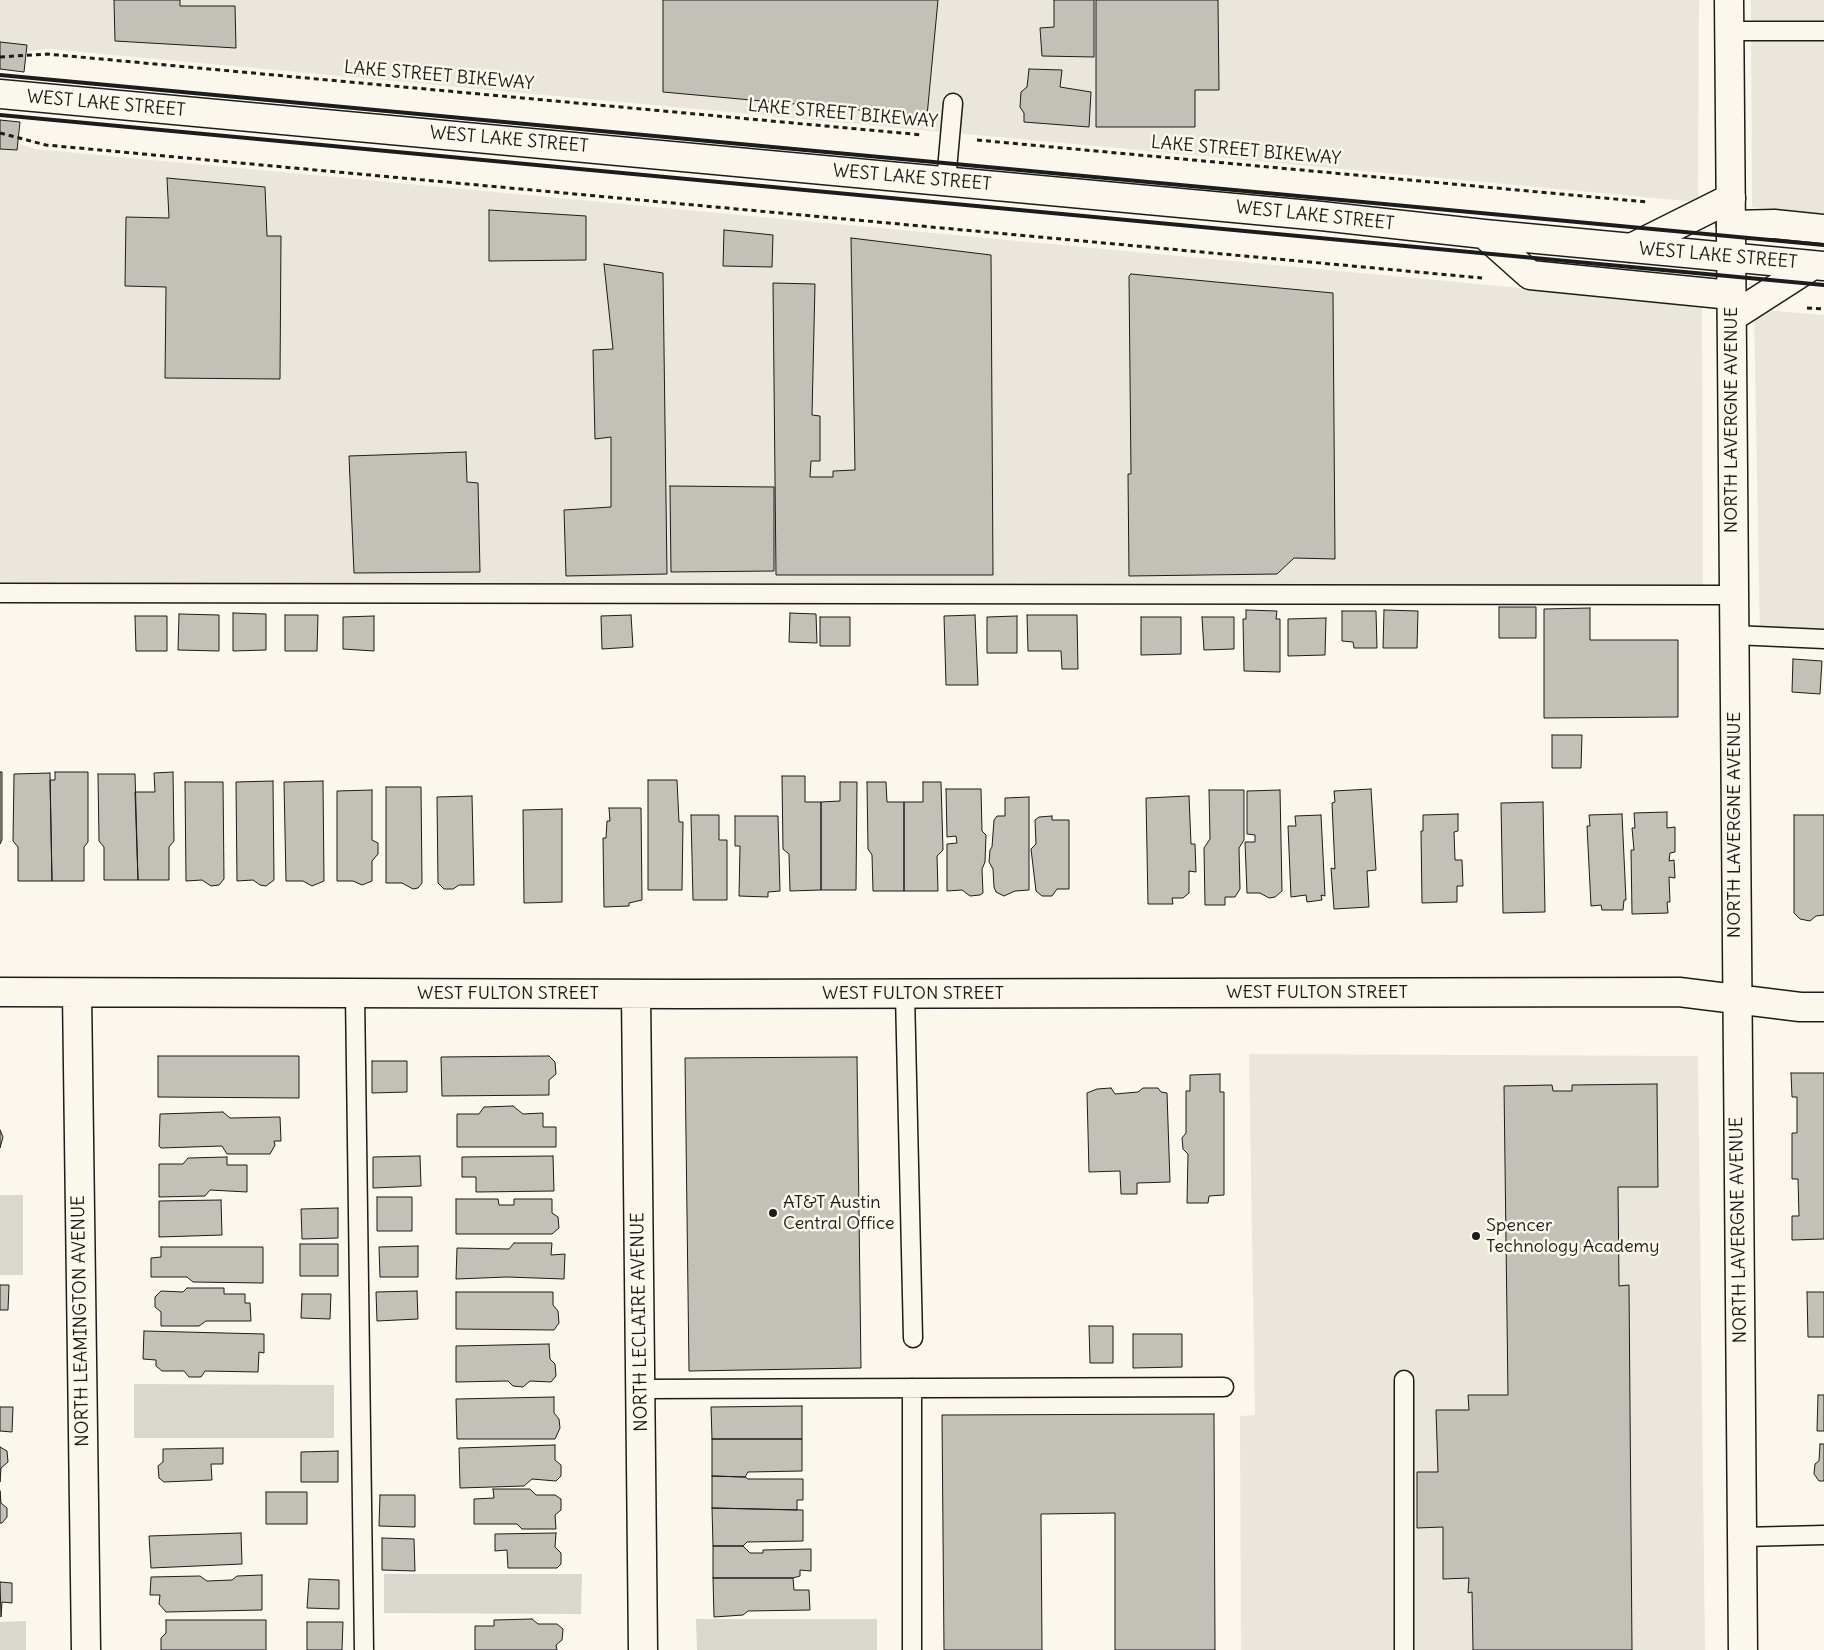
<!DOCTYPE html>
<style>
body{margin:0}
canvas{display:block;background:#fbf7ec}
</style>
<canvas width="1824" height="1650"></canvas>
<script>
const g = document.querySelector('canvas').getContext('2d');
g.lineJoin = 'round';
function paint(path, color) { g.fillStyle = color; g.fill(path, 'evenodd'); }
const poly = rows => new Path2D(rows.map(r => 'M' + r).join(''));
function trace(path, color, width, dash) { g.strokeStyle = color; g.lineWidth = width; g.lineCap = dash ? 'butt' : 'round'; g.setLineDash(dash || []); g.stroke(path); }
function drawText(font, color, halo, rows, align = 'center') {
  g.font = font + ' Delius,sans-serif'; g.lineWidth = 5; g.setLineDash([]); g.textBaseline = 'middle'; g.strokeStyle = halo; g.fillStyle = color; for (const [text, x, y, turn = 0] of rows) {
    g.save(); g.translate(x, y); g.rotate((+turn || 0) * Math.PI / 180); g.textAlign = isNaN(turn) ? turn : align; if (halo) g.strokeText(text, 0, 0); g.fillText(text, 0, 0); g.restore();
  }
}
const built = poly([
 [0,0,1699,0,1698,202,49,49,0,54],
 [1751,0,1824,0,1824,214,1752,207],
 [0,137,35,149,1671,302,1702,307,1703,595,0,593],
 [1754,309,1824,315,1824,639,1760,636],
 [1249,1054,1698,1056,1705,1650,1241,1650,1240,1416,1255,1415]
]);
const green = poly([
 [0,1195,23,1195,23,1275,0,1275],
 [134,1384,334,1385,334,1438,134,1438],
 [384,1574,582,1574,581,1614,384,1613],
 [696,1619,877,1619,877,1650,697,1650],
 [26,1621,26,1650,0,1650,0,1622]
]);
const building = poly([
 [114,0,180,0,180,6,235,6,236,48,115,41,114,0],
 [663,0,938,0,927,116,663,92,663,0],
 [1054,0,1094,0,1094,57,1042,56,1040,28,1054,27,1054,0],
 [1096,0,1218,0,1219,90,1195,90,1195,127,1096,127,1096,0],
 [0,42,27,45,24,72,0,69,0,42],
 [1029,69,1062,70,1060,87,1091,92,1089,127,1024,122,1024,113,1020,107,1021,92,1027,87,1029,69],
 [0,120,20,122,17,150,0,149,0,120],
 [167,178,265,187,267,236,281,236,280,379,165,378,166,287,125,286,126,217,169,218,167,178],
 [489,210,586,216,586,260,489,261,489,210],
 [724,230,773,235,772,267,723,266,724,230],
 [851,238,991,255,993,575,776,575,773,283,815,284,812,415,820,416,820,461,811,461,810,477,833,477,833,471,855,470,851,238],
 [604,264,663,273,667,574,566,576,564,510,611,507,611,437,595,439,593,350,613,349,604,264],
 [1131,274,1333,293,1335,559,1294,558,1277,574,1129,576,1128,474,1131,474,1129,276,1131,274],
 [466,452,467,482,478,483,480,572,354,573,349,456,466,452],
 [670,486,774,487,774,571,671,572,670,486],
 [1499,607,1536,607,1536,638,1499,638,1499,607],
 [1590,608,1590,640,1678,640,1678,717,1544,718,1544,609,1590,608],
 [1246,610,1277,611,1276,619,1280,619,1280,672,1244,671,1243,619,1246,619,1246,610],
 [1384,610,1418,611,1417,648,1383,648,1384,610],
 [1342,611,1376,611,1377,648,1354,648,1353,642,1342,641,1342,611],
 [233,613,266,614,266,650,233,651,233,613],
 [790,613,816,614,817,643,789,642,790,613],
 [179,614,219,615,219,651,178,650,179,614],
 [285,615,318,615,317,651,285,651,285,615],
 [631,615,633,647,602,649,601,616,631,615],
 [975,615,978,685,946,685,944,616,975,615],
 [1027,615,1077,615,1078,669,1062,669,1061,651,1028,651,1027,615],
 [135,616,167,616,167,651,136,651,135,616],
 [374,616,374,651,343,649,343,617,374,616],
 [1017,616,1017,653,987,653,987,617,1017,616],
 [820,617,850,617,850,646,820,646,820,617],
 [1141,617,1181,617,1181,654,1141,655,1141,617],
 [1202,617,1234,617,1234,649,1204,650,1202,617],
 [1326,618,1325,655,1288,656,1288,619,1326,618],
 [1793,659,1822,661,1820,694,1792,692,1793,659],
 [1552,735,1582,735,1581,768,1552,768,1552,735],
 [0,772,2,772,2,840,0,844,0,772],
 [55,772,88,772,88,842,84,847,84,881,52,881,50,780,55,780,55,772],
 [173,772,174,841,169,847,169,880,138,880,135,792,155,792,154,773,173,772],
 [50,773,52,881,18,881,18,847,13,841,14,774,50,773],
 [98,774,135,774,138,880,104,880,104,847,99,841,98,774],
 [782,776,805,776,805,802,821,802,821,890,790,891,789,854,783,849,782,776],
 [648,780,677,780,679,822,683,822,682,890,648,890,648,780],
 [273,781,274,880,266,886,260,885,253,880,237,881,236,782,273,781],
 [323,781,324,881,312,886,303,881,286,881,284,782,323,781],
 [185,782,223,782,224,879,219,885,211,886,202,880,186,881,185,782],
 [840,782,857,782,856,890,821,890,821,802,840,801,840,782],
 [867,782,886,782,887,802,904,802,904,891,873,891,872,855,868,849,867,782],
 [923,782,941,782,943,850,937,856,938,891,904,891,904,802,923,802,923,782],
 [386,787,421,787,422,883,418,888,413,889,402,883,386,883,386,787],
 [946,789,981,789,982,831,986,835,985,862,982,869,983,893,980,895,970,896,962,890,947,891,947,844,957,843,956,836,947,837,946,789],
 [1371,789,1376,870,1367,871,1369,907,1334,909,1331,868,1335,869,1332,803,1335,802,1334,791,1371,789],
 [372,790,372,840,378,843,378,854,372,861,372,881,362,885,353,881,337,881,337,791,372,790],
 [1209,790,1244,790,1244,840,1239,848,1240,889,1235,897,1225,897,1225,905,1205,905,1204,848,1210,839,1209,790],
 [1280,790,1282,891,1275,897,1269,898,1260,893,1247,893,1245,842,1255,842,1255,835,1247,834,1247,791,1280,790],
 [472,796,474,885,459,885,453,889,444,889,438,883,437,797,472,796],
 [1189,796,1191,844,1195,844,1196,872,1189,871,1189,893,1183,898,1172,898,1173,904,1148,904,1146,798,1189,796],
 [1029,797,1029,890,1015,891,1004,896,996,892,994,887,993,869,989,862,990,850,992,847,994,820,997,816,1005,816,1005,798,1029,797],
 [1543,802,1545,912,1503,913,1501,803,1543,802],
 [609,808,641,808,642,900,629,903,629,906,604,907,603,838,606,838,607,821,610,821,609,808],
 [562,809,562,902,524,903,523,810,562,809],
 [1667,812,1667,828,1675,827,1675,852,1670,853,1669,861,1674,860,1675,878,1669,877,1670,902,1667,902,1668,913,1632,914,1631,850,1634,850,1632,828,1635,828,1634,813,1667,812],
 [1458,814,1458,831,1454,832,1455,860,1462,860,1463,886,1457,886,1457,902,1422,903,1421,831,1423,831,1423,815,1458,814],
 [1622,814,1626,900,1624,900,1623,910,1602,910,1601,905,1591,906,1587,826,1590,826,1589,815,1622,814],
 [691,815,719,815,719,840,727,840,727,900,693,900,691,815],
 [1321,815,1325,896,1321,895,1322,900,1307,902,1306,895,1291,897,1288,826,1296,826,1295,816,1321,815],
 [1794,815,1824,815,1824,915,1816,916,1810,921,1800,919,1794,913,1794,815],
 [735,816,778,816,780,891,768,892,768,897,739,896,740,846,735,846,735,816],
 [1052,816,1052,820,1069,820,1069,889,1057,889,1052,896,1042,896,1036,891,1031,849,1036,844,1035,820,1039,817,1052,816],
 [158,1056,299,1056,299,1098,158,1097,158,1056],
 [549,1056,555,1062,556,1074,549,1080,549,1095,442,1096,441,1057,549,1056],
 [857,1057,861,1368,689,1371,685,1058,857,1057],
 [372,1061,407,1061,407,1092,372,1093,372,1061],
 [1791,1073,1824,1073,1824,1239,1792,1240,1792,1216,1799,1216,1798,1179,1792,1179,1792,1133,1797,1133,1797,1097,1792,1097,1791,1073],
 [1220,1074,1220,1092,1224,1092,1224,1195,1209,1196,1208,1203,1187,1203,1188,1154,1183,1149,1182,1138,1186,1133,1186,1091,1190,1091,1190,1075,1220,1074],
 [1657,1084,1658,1187,1618,1187,1619,1286,1629,1285,1632,1650,1473,1650,1472,1592,1468,1593,1469,1578,1443,1579,1443,1527,1417,1528,1417,1472,1438,1472,1436,1410,1469,1410,1468,1395,1508,1395,1504,1086,1552,1085,1553,1091,1572,1091,1572,1085,1657,1084],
 [1111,1088,1115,1094,1138,1092,1143,1088,1158,1088,1161,1092,1167,1093,1170,1182,1137,1183,1137,1194,1121,1194,1120,1171,1089,1172,1087,1093,1097,1089,1111,1088],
 [513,1106,523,1114,543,1113,543,1127,556,1127,556,1147,457,1147,457,1114,479,1114,484,1107,513,1106],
 [223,1112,230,1118,280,1117,281,1141,274,1141,275,1145,270,1154,227,1154,222,1146,161,1148,159,1146,160,1114,223,1112],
 [0,1130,3,1137,0,1148,0,1130],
 [420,1156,421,1186,373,1188,373,1157,420,1156],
 [553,1156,554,1191,476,1192,476,1177,462,1177,462,1157,553,1156],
 [227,1157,227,1165,247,1165,247,1192,210,1190,205,1196,159,1197,159,1164,183,1164,188,1158,227,1157],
 [377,1197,412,1197,412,1231,377,1231,377,1197],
 [456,1199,498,1199,499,1205,514,1205,514,1199,552,1199,552,1213,558,1217,559,1228,552,1234,456,1234,456,1199],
 [221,1200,222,1235,159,1237,159,1201,221,1200],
 [338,1208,338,1238,302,1239,301,1209,338,1208],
 [514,1243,552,1243,551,1255,565,1254,564,1279,507,1277,456,1279,457,1248,509,1249,514,1243],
 [300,1244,338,1244,338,1276,300,1276,300,1244],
 [418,1246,418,1277,380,1277,379,1247,418,1246],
 [161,1247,263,1247,263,1283,193,1282,187,1277,151,1277,151,1258,161,1257,161,1247],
 [0,1285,9,1285,8,1310,0,1310,0,1285],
 [187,1288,224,1288,224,1294,245,1294,245,1303,250,1303,251,1321,206,1321,199,1326,161,1326,161,1312,155,1307,155,1297,161,1291,183,1292,187,1288],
 [417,1291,418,1319,377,1321,376,1292,417,1291],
 [456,1292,553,1292,553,1305,558,1311,559,1323,554,1330,456,1329,456,1292],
 [1807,1292,1824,1292,1824,1337,1808,1337,1807,1292],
 [302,1294,331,1294,330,1319,301,1318,302,1294],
 [1089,1326,1113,1326,1113,1363,1090,1363,1089,1326],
 [144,1331,264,1334,264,1353,259,1352,258,1372,205,1371,201,1377,189,1377,184,1371,162,1371,156,1366,156,1360,143,1359,144,1331],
 [1133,1334,1182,1334,1182,1367,1133,1368,1133,1334],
 [549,1344,550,1359,555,1364,556,1376,551,1382,530,1381,523,1387,513,1386,508,1381,456,1382,456,1346,549,1344],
 [1818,1395,1824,1395,1824,1431,1817,1431,1818,1395],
 [554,1397,554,1413,559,1419,560,1428,555,1439,457,1439,456,1399,554,1397],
 [802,1406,802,1439,712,1439,711,1407,802,1406],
 [0,1407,13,1407,12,1432,0,1431,0,1407],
 [1214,1414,1215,1650,1115,1650,1115,1513,1041,1514,1042,1650,944,1650,942,1415,1214,1414],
 [712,1439,802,1439,802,1471,748,1472,745,1477,712,1476,712,1439],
 [1820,1444,1824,1444,1824,1481,1819,1481,1814,1474,1815,1464,1819,1461,1820,1444],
 [555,1445,555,1460,561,1465,561,1476,556,1481,532,1479,524,1486,460,1488,459,1448,555,1445],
 [0,1447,7,1451,8,1462,1,1468,0,1482,0,1447],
 [223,1448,223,1464,211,1464,212,1480,164,1482,159,1478,158,1466,163,1462,163,1449,223,1448],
 [338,1451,338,1482,301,1482,301,1452,338,1451],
 [712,1476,745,1477,748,1479,803,1479,803,1500,797,1500,797,1510,712,1508,712,1476],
 [493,1489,530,1489,536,1495,555,1495,561,1499,561,1510,555,1515,556,1529,522,1529,517,1524,474,1524,474,1499,494,1498,493,1489],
 [0,1491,1,1503,7,1508,7,1517,2,1523,0,1523,0,1491],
 [266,1492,307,1492,307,1524,266,1524,266,1492],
 [380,1495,415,1495,415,1527,379,1526,380,1495],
 [712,1508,803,1510,803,1541,747,1542,743,1546,713,1546,712,1508],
 [241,1533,242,1564,151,1568,149,1536,241,1533],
 [556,1533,555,1547,561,1553,561,1564,557,1568,508,1568,507,1550,495,1551,495,1534,556,1533],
 [382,1538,414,1539,415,1571,382,1570,382,1538],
 [713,1546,743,1546,750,1553,763,1553,763,1550,811,1549,811,1571,800,1570,800,1576,793,1578,713,1578,713,1546],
 [262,1575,262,1610,166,1612,159,1604,160,1595,150,1595,151,1577,200,1576,207,1581,232,1580,237,1576,262,1575],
 [713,1578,793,1578,794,1590,809,1590,810,1610,748,1611,743,1615,714,1617,713,1578],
 [309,1579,339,1580,339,1609,307,1608,309,1579],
 [0,1582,12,1583,12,1603,2,1602,1,1617,0,1582],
 [532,1619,538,1624,557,1624,563,1629,562,1640,556,1645,557,1650,475,1650,475,1626,494,1626,494,1620,532,1619],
 [166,1620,266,1620,266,1650,161,1650,161,1638,166,1633,166,1620],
 [307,1622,343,1622,342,1650,307,1650,307,1622]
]);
const path = poly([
 [0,57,47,54,923,135],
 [0,133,46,145,1482,278],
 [977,140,1647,202],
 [1807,308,1824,309]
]);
const lane = poly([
 [1730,31,1824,31],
 [946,181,953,103],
 [0,593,1734,595],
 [1734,635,1824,639],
 [355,994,364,1650],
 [905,994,913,1338],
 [1404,1380,1404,1650],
 [640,1389,1224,1387],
 [1742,1537,1824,1535],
 [912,1650,912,1388]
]);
const street = poly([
 [1729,0,1743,1650],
 [0,992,687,994,1679,992,1800,1007,1824,1007],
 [77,993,86,1650],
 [636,994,643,1650]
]);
const secondary = poly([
 [0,94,1321,216,1484,234,1824,266],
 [1731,225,1774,224,1824,229],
 [1484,234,1530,275,1731,295],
 [1631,248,1731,198],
 [1732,317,1813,265]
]);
const rail = poly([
 [0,75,1824,245],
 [0,115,1824,285]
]);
const markers = [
 [773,1213,5,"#1c1c1c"],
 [1476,1236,5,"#1c1c1c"]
];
const streetNames = [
 ["LAKE STREET BIKEWAY",439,76,5],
 ["WEST LAKE STREET",106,104,5],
 ["LAKE STREET BIKEWAY",843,114,5],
 ["WEST LAKE STREET",509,140,5],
 ["LAKE STREET BIKEWAY",1246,151,5],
 ["WEST LAKE STREET",912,178,5],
 ["WEST LAKE STREET",1315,216,6],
 ["WEST LAKE STREET",1718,256,5],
 ["NORTH LAVERGNE AVENUE",1732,420,-90],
 ["NORTH LAVERGNE AVENUE",1735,825,-90],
 ["WEST FULTON STREET",1317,993],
 ["WEST FULTON STREET",508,994],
 ["WEST FULTON STREET",913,994],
 ["NORTH LAVERGNE AVENUE",1739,1230,-91],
 ["NORTH LEAMINGTON AVENUE",81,1321,-91],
 ["NORTH LECLAIRE AVENUE",640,1322,-91]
];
const poiNames = [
 ["AT&T Austin",783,1203],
 ["Central Office",783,1224],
 ["Spencer",1486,1226],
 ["Technology Academy",1486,1247]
];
paint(built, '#eae6dc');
paint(green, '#dad7ce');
paint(building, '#c3c0b8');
trace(building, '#1c1c1c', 1);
trace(lane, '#1c1c1c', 21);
trace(street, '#1c1c1c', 31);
trace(secondary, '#1c1c1c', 31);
trace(path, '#1c1c1c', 3, [5, 4]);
trace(lane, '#fbf7ec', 18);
trace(street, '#fbf7ec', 28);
trace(secondary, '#fbf7ec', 28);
trace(rail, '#1c1c1c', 4);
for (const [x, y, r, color] of markers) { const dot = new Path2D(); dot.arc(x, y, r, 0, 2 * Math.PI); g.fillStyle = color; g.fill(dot); trace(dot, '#fbf7ec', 2); }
drawText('18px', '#1c1c1c', '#fbf7ec', streetNames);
drawText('18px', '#1c1c1c', '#fbf7ec', poiNames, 'left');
</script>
